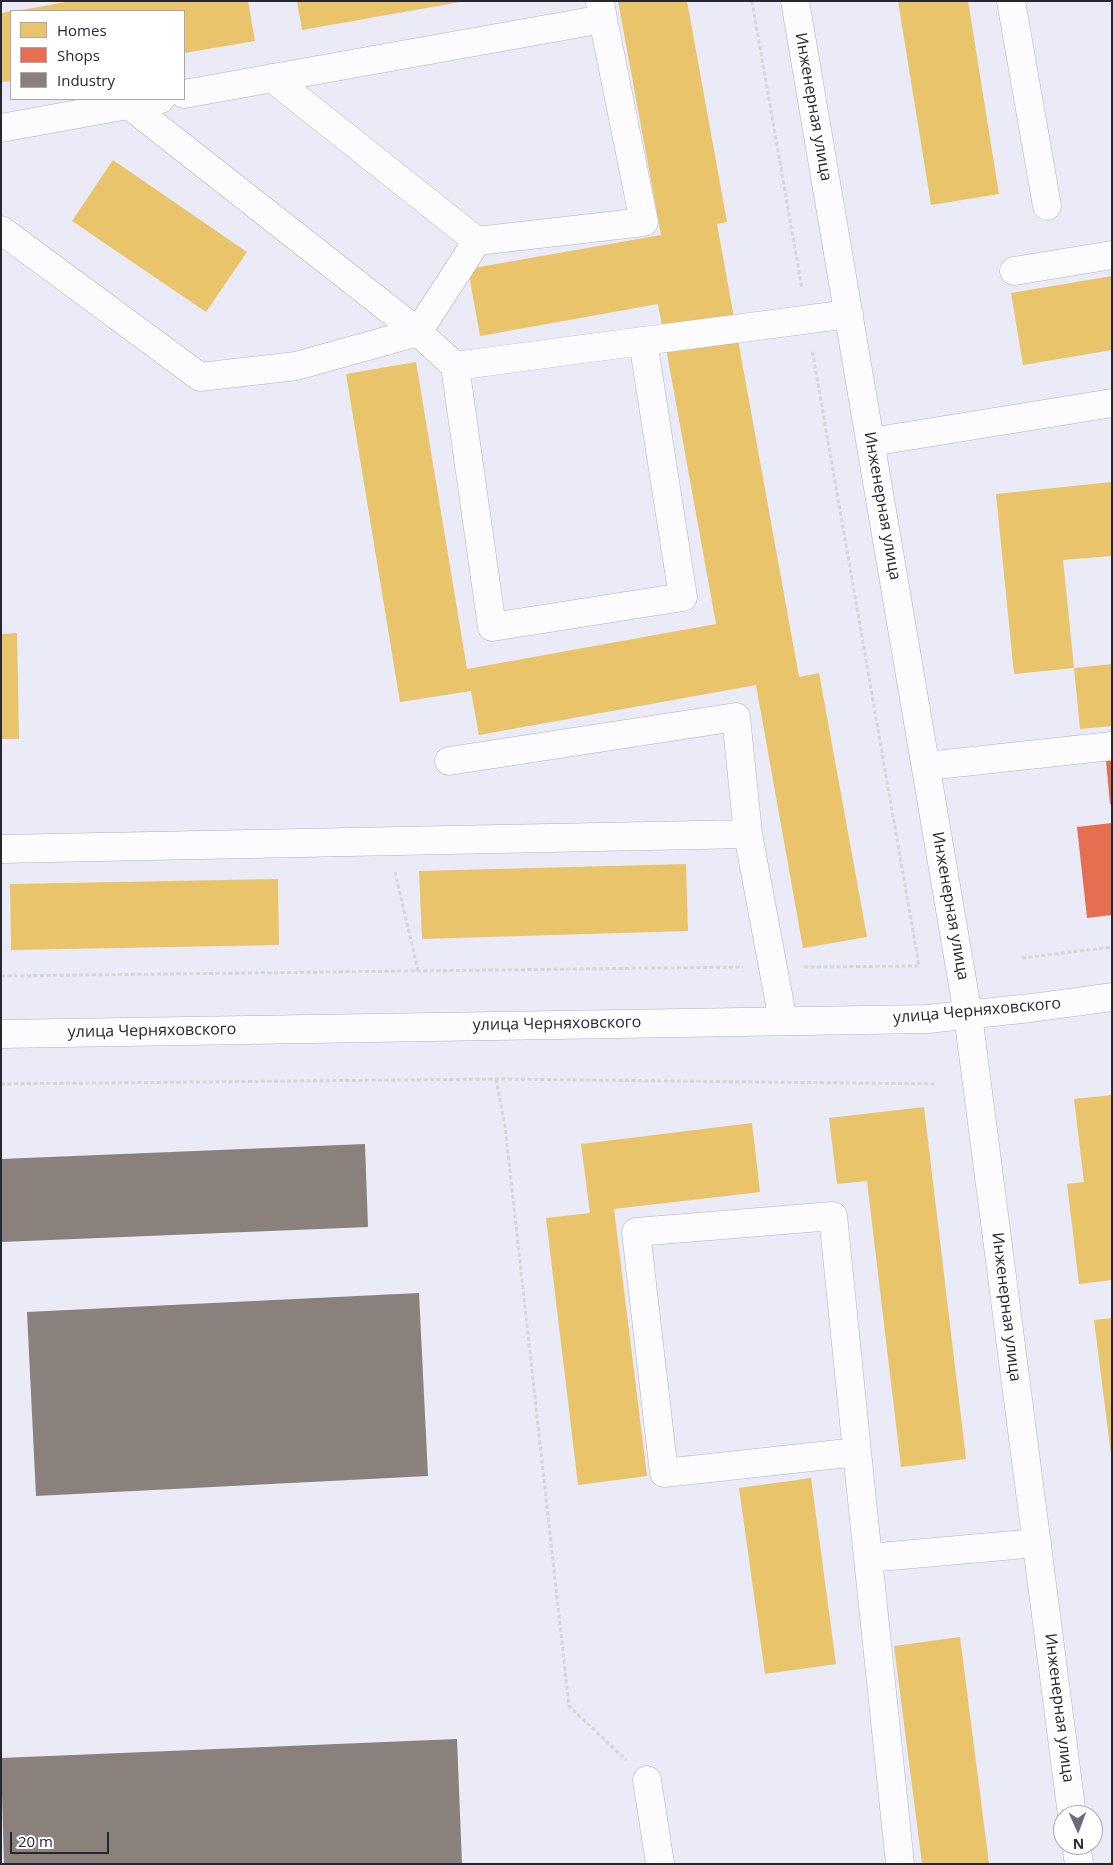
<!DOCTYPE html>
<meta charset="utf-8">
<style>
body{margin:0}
#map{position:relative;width:1113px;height:1865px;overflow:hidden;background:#eaebf7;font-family:"Open Sans",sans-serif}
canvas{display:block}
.frame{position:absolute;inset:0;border:2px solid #262731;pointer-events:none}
.legend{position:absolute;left:10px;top:10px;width:175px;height:90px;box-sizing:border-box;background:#fff;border:1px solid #a8a9ad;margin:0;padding:6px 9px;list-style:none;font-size:15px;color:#262731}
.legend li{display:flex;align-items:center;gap:10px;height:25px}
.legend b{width:25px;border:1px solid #a8a9ad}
.north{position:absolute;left:1053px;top:1805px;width:50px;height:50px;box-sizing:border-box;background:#fff;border:1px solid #a8a9ad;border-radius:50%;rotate:178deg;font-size:14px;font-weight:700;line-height:20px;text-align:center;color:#262731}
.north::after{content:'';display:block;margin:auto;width:18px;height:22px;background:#6b6c76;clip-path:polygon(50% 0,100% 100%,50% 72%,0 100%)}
.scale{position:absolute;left:10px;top:1832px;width:99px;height:22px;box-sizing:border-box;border:2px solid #262731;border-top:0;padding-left:6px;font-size:15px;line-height:18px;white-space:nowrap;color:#262731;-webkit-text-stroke:4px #fff;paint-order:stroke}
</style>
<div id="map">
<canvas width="1113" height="1865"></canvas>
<div class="frame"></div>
<ul class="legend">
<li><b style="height:14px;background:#e9c46a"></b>Homes</li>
<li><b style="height:14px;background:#e76f51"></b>Shops</li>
<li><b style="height:14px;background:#8a817c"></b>Industry</li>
</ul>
<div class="north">N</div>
<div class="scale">20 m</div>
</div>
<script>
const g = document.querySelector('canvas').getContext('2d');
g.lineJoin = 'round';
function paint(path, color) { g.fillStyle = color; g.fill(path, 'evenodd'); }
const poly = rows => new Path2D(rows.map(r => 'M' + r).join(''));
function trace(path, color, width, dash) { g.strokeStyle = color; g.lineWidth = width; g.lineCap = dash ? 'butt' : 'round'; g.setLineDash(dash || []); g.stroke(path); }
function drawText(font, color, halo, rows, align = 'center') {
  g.font = font + ' "Open Sans",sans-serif'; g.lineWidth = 5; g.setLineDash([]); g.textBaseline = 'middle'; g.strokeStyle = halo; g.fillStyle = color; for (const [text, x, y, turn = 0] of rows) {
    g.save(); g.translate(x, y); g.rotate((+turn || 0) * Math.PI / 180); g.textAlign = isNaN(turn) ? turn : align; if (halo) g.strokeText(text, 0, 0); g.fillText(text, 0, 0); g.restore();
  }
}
const homes = poly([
 [71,1,248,1,255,41,184,53,184,11,16,11],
 [297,1,460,1,460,2,302,30],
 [618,1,687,1,727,222,717,224,799,677,819,673,867,937,803,948,756,685,479,735,471,691,400,702,346,374,416,362,467,669,716,624,658,304,480,336,468,269,661,235],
 [898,1,968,1,999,194,931,205],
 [11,11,11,81,1,82,1,13],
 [113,160,247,252,206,312,72,221],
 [1112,276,1112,350,1023,365,1011,293],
 [1112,482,1112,556,1063,560,1074,668,1112,664,1112,726,1080,729,1074,668,1014,674,996,494],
 [17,633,19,739,1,739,1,634],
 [686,864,688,931,422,939,419,871],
 [278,879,279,945,11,950,10,884],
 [1112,1095,1112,1280,1079,1284,1067,1184,1084,1182,1074,1099],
 [924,1107,966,1459,901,1467,867,1181,837,1184,829,1118],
 [752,1123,760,1192,614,1209,647,1476,578,1485,546,1218,590,1213,581,1144],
 [1112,1318,1112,1454,1111,1454,1094,1320],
 [811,1478,836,1664,765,1674,739,1488],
 [960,1637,989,1864,922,1864,894,1646]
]);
const shops = poly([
 [1112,760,1112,804,1110,804,1106,761],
 [1112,823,1112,915,1087,918,1077,827]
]);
const industry = poly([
 [365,1144,368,1227,1,1242,1,1159],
 [419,1293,428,1476,36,1496,27,1312],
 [457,1739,462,1864,4,1864,1,1758]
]);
const path = poly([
 [752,1,802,289],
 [395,872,418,971],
 [1022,958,1112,947],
 [804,967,919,966,812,349],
 [1,976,743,967],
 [496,1079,505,1126,569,1706,626,1760],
 [1,1084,496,1079,937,1084]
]);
const minor = poly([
 [795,1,968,1015,1072,1815],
 [1011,1,1047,206],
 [272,78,477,241,644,222,603,19],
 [184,94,603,19,600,2],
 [129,105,418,332,477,241],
 [1,128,161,99],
 [1,230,200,377,296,366,418,332,455,366],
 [1014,271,1112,255],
 [643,341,683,597,492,627,455,366,643,341,849,314],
 [871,442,1112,403],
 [449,761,736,717,748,834],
 [927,766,1112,746],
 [1,849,748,834,783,1021],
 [1,1034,927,1019,1031,1008,1112,997],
 [857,1452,664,1473,636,1232,833,1216,857,1452,868,1558,900,1864],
 [868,1558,1037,1543],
 [647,1780,660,1864],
 [1076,1845,1079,1864]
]);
const streetNames = [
 ["Инженерная улица",813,107,80],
 ["Инженерная улица",882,506,80],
 ["Инженерная улица",950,906,80],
 ["улица Черняховского",977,1011,-5],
 ["улица Черняховского",557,1024,-1],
 ["улица Черняховского",152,1031,-1],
 ["Инженерная улица",1006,1307,83],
 ["Инженерная улица",1059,1708,83]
];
paint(homes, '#e9c46a');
paint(shops, '#e76f51');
paint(industry, '#8a817c');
trace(minor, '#b1b1bc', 29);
trace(path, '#d6d6d9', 3, [4, 2.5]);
trace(minor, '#fcfcfe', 28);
drawText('16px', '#262731', '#fff', streetNames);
</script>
